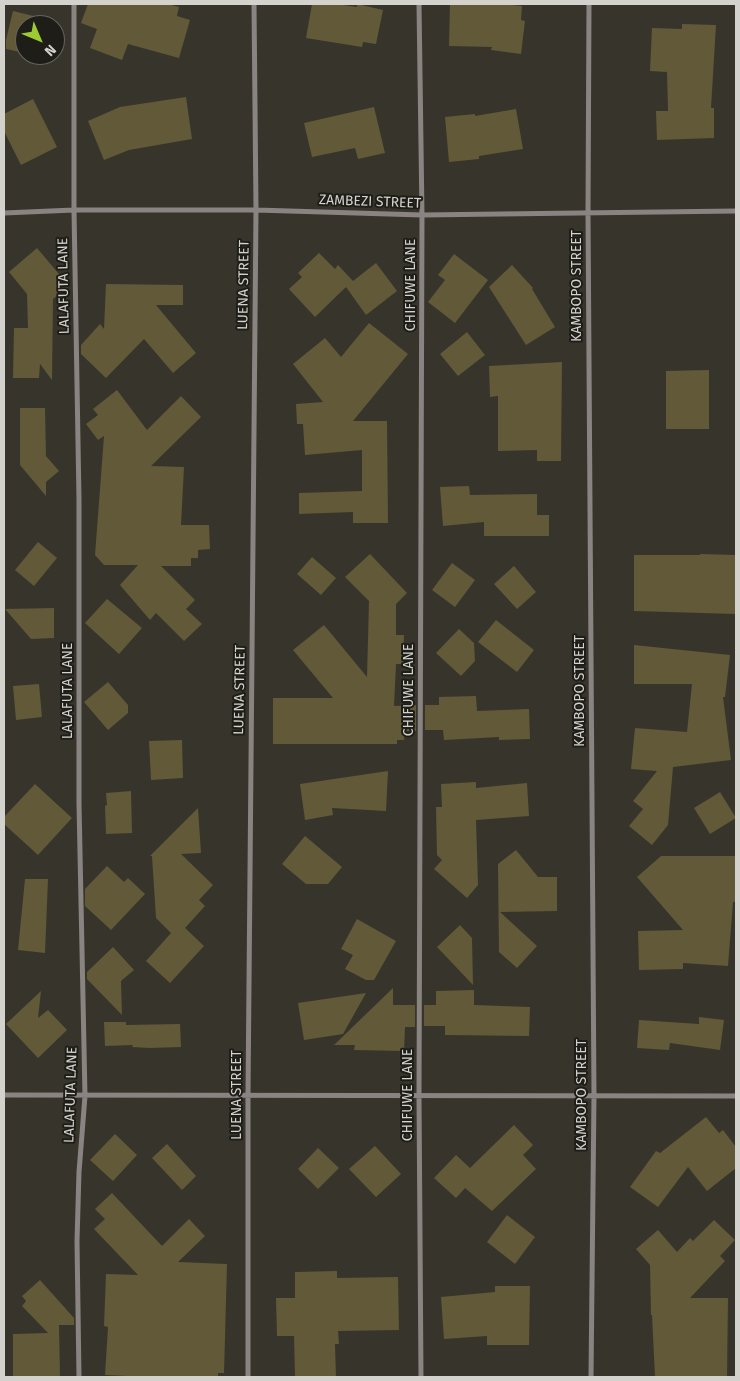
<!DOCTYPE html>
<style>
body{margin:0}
#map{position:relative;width:740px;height:1381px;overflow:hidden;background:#37352b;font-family:"Fira Sans",sans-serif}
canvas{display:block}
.frame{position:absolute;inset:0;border:5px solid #d3d2cc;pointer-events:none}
.north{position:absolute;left:15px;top:15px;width:50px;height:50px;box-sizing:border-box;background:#1e1d18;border:1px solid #666560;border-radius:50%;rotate:135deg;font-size:14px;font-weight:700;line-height:20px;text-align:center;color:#d3d2cc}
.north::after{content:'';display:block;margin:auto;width:18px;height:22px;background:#9dca30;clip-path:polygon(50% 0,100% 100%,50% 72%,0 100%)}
</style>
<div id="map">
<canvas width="740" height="1381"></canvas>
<div class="frame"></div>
<div class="north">N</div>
</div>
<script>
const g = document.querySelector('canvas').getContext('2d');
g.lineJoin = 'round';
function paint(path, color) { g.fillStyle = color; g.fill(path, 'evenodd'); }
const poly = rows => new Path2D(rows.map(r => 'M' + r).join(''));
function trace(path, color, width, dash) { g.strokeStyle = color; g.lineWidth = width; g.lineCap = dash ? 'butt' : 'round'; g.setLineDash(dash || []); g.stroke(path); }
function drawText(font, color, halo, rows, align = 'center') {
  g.font = font + ' "Fira Sans",sans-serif'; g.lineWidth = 4; g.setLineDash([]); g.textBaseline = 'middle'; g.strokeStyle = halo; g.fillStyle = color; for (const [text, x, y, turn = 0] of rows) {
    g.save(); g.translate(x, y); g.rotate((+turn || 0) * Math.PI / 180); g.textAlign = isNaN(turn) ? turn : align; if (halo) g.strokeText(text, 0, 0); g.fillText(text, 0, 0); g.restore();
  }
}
const building = poly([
 [88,4,168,4,179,7,177,16,190,20,179,58,128,44,122,60,90,48,97,29,81,23],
 [312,4,336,4,357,7,357,4,383,10,376,44,363,42,362,47,306,38],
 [450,4,501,4,522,6,521,20,525,21,521,54,491,50,492,47,449,46],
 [13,11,46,19,45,25,25,25,25,53,6,49,6,40],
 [682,24,716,25,711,108,714,108,714,138,657,140,656,111,668,111,667,72,650,71,652,28,682,29],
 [186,97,192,139,129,150,104,160,88,121,120,107],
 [33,99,57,147,21,165,4,131,4,114],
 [374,107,385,153,358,159,355,148,312,157,304,123],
 [516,109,523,149,479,156,479,159,449,162,445,117,475,114,475,116],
 [37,248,69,286,53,299,52,380,40,364,39,378,13,378,14,328,28,328,27,294,9,272],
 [319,253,335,269,338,265,353,281,376,263,397,291,366,315,346,287,315,317,289,289,302,277,298,273],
 [454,254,488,280,455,323,428,302,445,280,438,275],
 [512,265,533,288,532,289,555,327,526,345,489,287],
 [106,284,183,285,183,305,156,305,196,353,173,373,144,339,106,378,81,354,81,345,100,324,104,329],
 [369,323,408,354,353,421,387,421,388,523,353,523,353,512,299,514,299,493,362,491,362,450,305,455,303,424,297,424,296,404,323,402,293,364,325,338,341,357],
 [467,332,485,355,458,376,440,354],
 [562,362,561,461,537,461,537,450,498,451,498,396,490,397,489,366],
 [709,370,709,429,666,429,666,371],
 [117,390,147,430,181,396,201,417,151,466,184,467,181,525,209,525,210,549,198,550,198,558,191,558,191,566,161,566,195,600,186,609,202,624,184,641,156,613,150,620,120,585,138,565,104,565,95,555,104,436,98,440,86,424,98,415,93,409],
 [20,408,45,408,46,456,59,471,46,482,46,496,20,465],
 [469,486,470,495,537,494,537,515,549,515,549,536,484,536,484,522,443,526,440,487],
 [38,542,57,558,34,586,15,570],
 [370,554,407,593,396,604,396,635,404,635,403,664,396,664,394,706,416,705,416,731,405,731,404,740,397,740,397,744,273,744,273,698,333,698,293,650,324,625,367,677,369,601,345,577],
 [700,554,736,555,736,614,634,611,634,555,700,555],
 [312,557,336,578,321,595,297,574],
 [452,563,475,580,455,607,432,590],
 [514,566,536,592,517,609,494,584],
 [107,599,142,628,119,654,85,623],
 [54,608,54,638,31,639,5,609],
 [496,620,534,650,517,672,478,642],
 [459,629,474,643,475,661,461,676,436,653],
 [634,645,730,655,725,697,723,697,731,760,673,767,668,825,652,845,629,826,643,809,633,801,657,771,631,769,635,728,687,732,692,684,634,684],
 [108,682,128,705,128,713,108,730,84,702],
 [39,684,42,717,16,720,13,686],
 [476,696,477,711,529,709,530,739,499,740,499,737,444,740,443,730,425,730,425,705,439,705,439,697],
 [182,740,183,778,151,780,149,741],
 [388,771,386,811,332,808,333,815,305,820,300,784],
 [476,782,476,788,527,783,529,816,476,820,478,885,467,898,434,869,442,860,437,855,436,807,442,807,441,784],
 [35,784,72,818,38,855,4,824,4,817],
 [131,791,132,833,106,834,105,806,107,805,106,793],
 [720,792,736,818,710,834,694,808],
 [198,808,201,853,181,854,213,885,199,900,205,906,185,928,204,946,170,983,146,961,171,933,156,918,152,856,150,856],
 [305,836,342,867,328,884,306,884,282,864],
 [516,850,538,877,557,877,557,911,500,912,537,946,517,968,499,952,498,864],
 [661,856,736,856,736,902,733,902,728,966,683,963,683,969,639,970,638,931,683,930,637,877],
 [107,866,124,882,128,878,145,894,111,930,85,906,85,889],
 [25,879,48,879,45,953,18,950],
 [357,919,396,941,374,980,366,980,345,969,353,955,341,949],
 [460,925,472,938,473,985,437,947],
 [113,947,134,970,121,981,122,1015,87,979,87,972],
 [393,988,393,1005,415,1005,415,1027,405,1027,404,1051,354,1050,355,1045,334,1045],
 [474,990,474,1005,530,1007,529,1036,445,1035,445,1026,424,1026,424,1005,436,1005,436,991],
 [41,991,38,1018,48,1010,67,1030,38,1058,6,1024],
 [366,993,343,1034,304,1040,298,1003],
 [699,1017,724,1020,720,1050,670,1043,669,1050,637,1048,639,1020,699,1024],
 [104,1022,126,1022,126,1025,180,1024,181,1047,150,1048,132,1047,133,1045,105,1046],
 [706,1117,719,1133,723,1130,736,1147,736,1168,707,1191,688,1167,658,1207,630,1187,656,1151,660,1153],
 [514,1125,533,1145,523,1155,536,1169,492,1211,465,1188,456,1198,434,1178,456,1155,470,1168],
 [115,1134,137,1155,113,1181,90,1160],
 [167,1144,196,1176,182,1190,152,1158],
 [375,1146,401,1174,376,1197,349,1169],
 [318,1148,339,1168,318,1189,298,1169],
 [112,1193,162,1246,189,1219,205,1236,178,1262,227,1264,224,1373,218,1373,218,1377,151,1377,105,1375,108,1327,104,1326,106,1274,138,1275,94,1229,105,1219,95,1209],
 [507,1215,535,1237,515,1264,487,1242],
 [714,1220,735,1240,720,1256,725,1261,690,1298,728,1298,727,1377,655,1377,652,1315,651,1315,650,1265,636,1249,658,1230,677,1252,690,1238,693,1241],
 [337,1271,337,1278,398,1277,399,1330,338,1331,339,1344,335,1344,336,1377,295,1377,294,1336,277,1336,276,1298,295,1298,295,1272],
 [40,1280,74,1318,74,1325,59,1325,60,1377,13,1377,13,1334,48,1333,22,1306,26,1301,22,1296],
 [495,1286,530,1286,529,1345,487,1345,487,1336,444,1339,441,1297,495,1292]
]);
const minor = poly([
 [74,4,74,210,79,499,79,804,85,1096,79,1172,77,1241,79,1377],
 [419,4,422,215,419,1096,421,1377],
 [589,4,588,214,594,1095,591,1377],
 [4,213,74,210,256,210,422,215,736,211],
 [4,1095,736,1096],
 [248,1377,248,1094,256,210,254,4]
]);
const streetNames = [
 ["ZAMBEZI STREET",370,202,2],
 ["LUENA STREET",244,285,-89],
 ["CHIFUWE LANE",411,285,-90],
 ["LALAFUTA LANE",64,286,-91],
 ["KAMBOPO STREET",577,286,-90],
 ["LUENA STREET",240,690,-89],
 ["CHIFUWE LANE",409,690,-90],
 ["LALAFUTA LANE",68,691,-90],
 ["KAMBOPO STREET",580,691,-90],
 ["LALAFUTA LANE",71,1095,-88],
 ["LUENA STREET",237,1095,-90],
 ["CHIFUWE LANE",408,1095,-90],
 ["KAMBOPO STREET",582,1095,-90]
];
paint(building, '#615938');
trace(minor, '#898382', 5);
drawText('14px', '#d3d2cc', '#1e1d18', streetNames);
</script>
